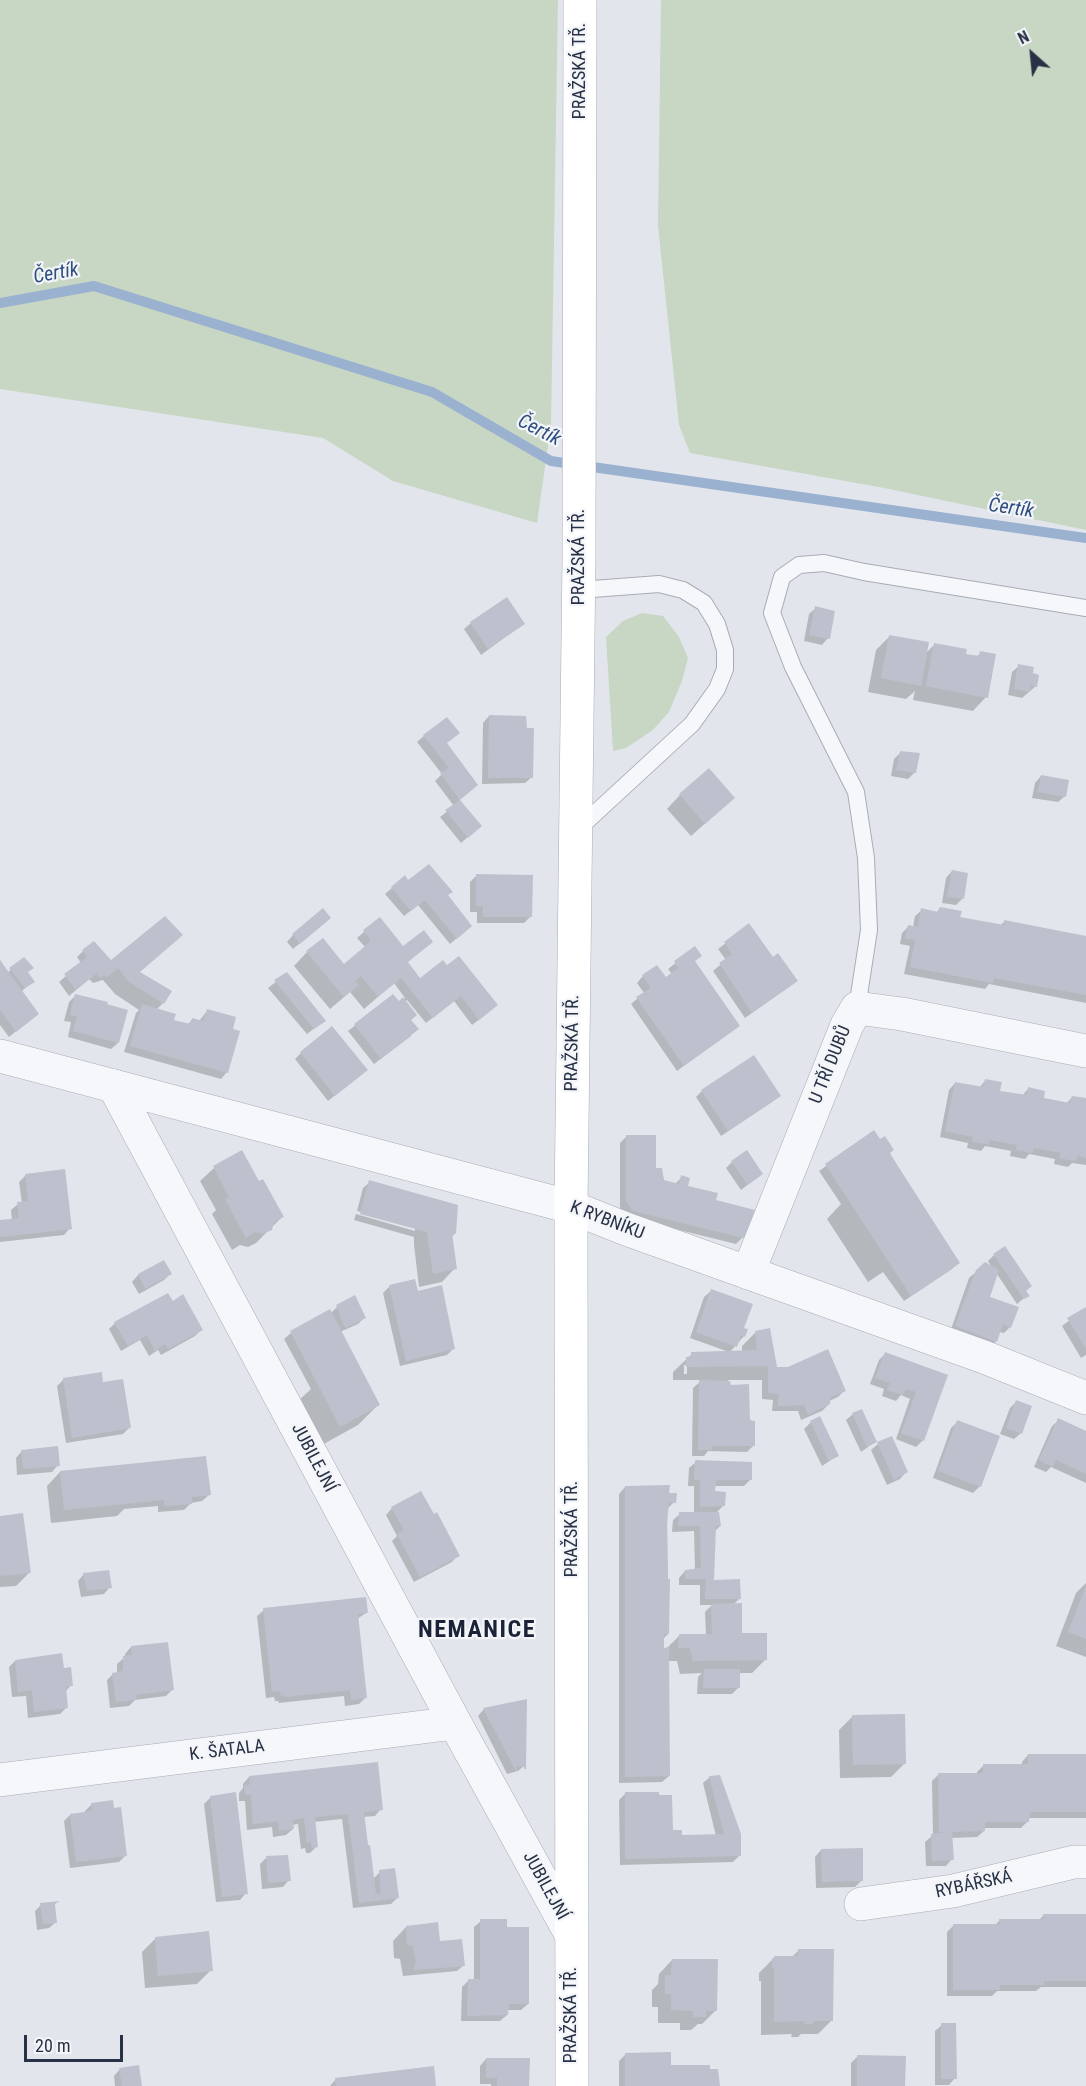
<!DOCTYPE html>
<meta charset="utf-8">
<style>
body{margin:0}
#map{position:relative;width:1086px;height:2086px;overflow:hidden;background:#e2e6ec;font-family:"Roboto Condensed",sans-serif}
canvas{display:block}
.north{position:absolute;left:1002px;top:24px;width:60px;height:60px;-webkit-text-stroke:4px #f3f5f9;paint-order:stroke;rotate:333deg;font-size:16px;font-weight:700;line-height:24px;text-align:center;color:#283246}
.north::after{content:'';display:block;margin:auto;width:21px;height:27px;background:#283246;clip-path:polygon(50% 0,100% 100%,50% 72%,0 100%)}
.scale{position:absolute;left:24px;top:2035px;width:99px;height:27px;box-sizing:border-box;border:3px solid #283246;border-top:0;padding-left:8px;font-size:18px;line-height:21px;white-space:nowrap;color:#283246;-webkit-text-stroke:4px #f3f5f9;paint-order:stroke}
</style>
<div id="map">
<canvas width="1086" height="2086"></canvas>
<div class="north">N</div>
<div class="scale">20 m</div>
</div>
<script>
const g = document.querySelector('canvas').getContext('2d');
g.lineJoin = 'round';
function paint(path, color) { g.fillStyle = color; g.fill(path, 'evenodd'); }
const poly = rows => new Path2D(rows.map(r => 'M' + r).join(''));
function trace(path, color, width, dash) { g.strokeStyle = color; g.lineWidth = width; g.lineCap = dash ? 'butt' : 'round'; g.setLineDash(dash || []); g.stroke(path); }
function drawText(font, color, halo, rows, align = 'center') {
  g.font = font + ' "Roboto Condensed",sans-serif'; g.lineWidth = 4.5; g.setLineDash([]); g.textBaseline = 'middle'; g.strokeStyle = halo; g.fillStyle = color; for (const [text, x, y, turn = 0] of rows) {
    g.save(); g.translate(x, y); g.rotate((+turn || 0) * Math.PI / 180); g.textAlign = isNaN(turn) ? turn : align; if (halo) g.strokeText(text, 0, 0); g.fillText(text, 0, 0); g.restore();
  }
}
const green = poly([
 [0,0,558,0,551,425,537,523,393,481,323,438,0,389],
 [661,0,1086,0,1086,530,884,488,690,453,679,425,658,226],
 [642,613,663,616,679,637,688,658,682,681,669,712,653,730,626,748,613,751,606,637,623,621]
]);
const shadow = poly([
 [816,608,828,638,822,645,804,641,809,614],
 [471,623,523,624,481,655,464,629],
 [889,637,926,653,934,645,964,655,976,657,981,653,986,697,973,711,913,700,915,691,906,699,868,692,876,650],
 [1019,666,1036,686,1022,698,1008,695,1012,672],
 [489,716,532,777,525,783,482,784,483,723],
 [424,736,446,744,470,791,459,800,480,826,461,843,440,817,454,806,435,781,442,774,417,742],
 [901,752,915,772,908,779,891,776,894,759],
 [1041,776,1065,796,1058,802,1032,798,1035,783],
 [680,795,719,811,691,836,667,809],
 [952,871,962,899,956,905,942,903,946,878],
 [476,876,531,916,524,923,477,923,477,912,470,912,470,882],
 [408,883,446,896,464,932,450,944,418,905,404,916,385,894,392,888],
 [940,908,959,918,1000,926,1005,921,1086,937,1086,1003,989,984,985,989,904,974,910,946,900,944,902,933,909,926,913,927,915,916,922,910,936,913],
 [379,919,406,963,420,980,442,962,489,1012,472,1025,454,1001,426,1023,407,1000,405,1002,410,1020,411,1036,374,1064,348,1031,392,996,399,1004,405,998,394,983,364,1009,350,992,330,1009,294,966,307,952,344,966,366,948,357,938],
 [323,924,293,949,287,942,293,935],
 [749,925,772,959,796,981,745,1018,713,971,726,960,718,949],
 [695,948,694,962,738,1026,677,1071,631,1004,644,993,637,983,643,976,665,979,672,974,668,969],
 [83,951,138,973,163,1003,156,1010,172,1021,187,1025,193,1019,199,1021,207,1011,231,1030,227,1072,221,1079,124,1052,136,1013,139,1010,115,994,103,980,93,983,89,979,69,996,59,982,81,963,77,957],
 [24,959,27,973,33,981,21,992,37,1014,9,1037,0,1025,0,964,7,973],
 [286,974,324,1021,307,1034,268,988],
 [76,995,118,1043,111,1049,68,1037,71,1022,64,1021,69,1002],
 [301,1053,359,1076,328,1101,295,1059],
 [985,1081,998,1092,1022,1096,1028,1089,1042,1100,1066,1104,1072,1097,1086,1100,1086,1165,1072,1163,1068,1167,1054,1164,1055,1159,1029,1154,1025,1159,1010,1156,1011,1151,985,1146,981,1151,967,1148,968,1143,940,1137,949,1090,955,1083,979,1088],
 [702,1091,779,1096,772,1102,721,1136,696,1097],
 [874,1132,958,1263,952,1269,904,1301,883,1272,868,1282,827,1219,841,1204,819,1171],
 [627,1136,654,1169,662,1181,675,1184,682,1177,687,1187,714,1201,743,1237,736,1244,626,1217,620,1208,620,1143],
 [242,1152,258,1183,282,1217,256,1243,248,1247,240,1245,232,1250,212,1214,216,1210,200,1181,214,1168],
 [732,1162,761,1174,741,1190,726,1168],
 [26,1175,70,1228,64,1235,0,1242,0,1222,12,1221,11,1210,18,1204,22,1203,19,1182],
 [370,1182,455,1233,451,1238,455,1268,442,1282,419,1287,414,1245,414,1237,354,1220,356,1214,415,1231,415,1227,357,1211,363,1188],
 [994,1255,1028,1295,1017,1304,997,1274,988,1298,1010,1327,1004,1333,999,1332,996,1341,990,1347,950,1332,969,1278,985,1264,992,1268,988,1261],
 [163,1262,170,1274,164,1280,139,1294,132,1282,138,1275],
 [389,1287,417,1293,454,1348,447,1355,400,1366,383,1293],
 [711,1291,742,1329,744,1336,730,1352,742,1352,742,1346,755,1333,775,1368,844,1391,838,1397,829,1401,829,1404,822,1411,801,1420,798,1411,772,1411,773,1400,762,1399,762,1380,728,1380,729,1387,748,1422,754,1445,747,1452,708,1451,704,1456,692,1456,693,1388,702,1380,673,1380,673,1372,692,1354,729,1352,690,1338,704,1297],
 [684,1365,687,1365,687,1374,684,1374],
 [172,1303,201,1330,195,1336,161,1355,158,1350,149,1356,140,1340,121,1351,109,1329,115,1323],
 [337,1307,364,1318,358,1324,340,1332,378,1405,358,1425,320,1446,297,1402,311,1389,284,1339,291,1333,330,1311,331,1313],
 [1086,1308,1086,1355,1081,1358,1062,1326],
 [885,1354,946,1376,923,1440,916,1447,896,1439,910,1399,901,1395,896,1401,882,1396,884,1389,870,1384,879,1360],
 [64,1379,102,1384,129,1428,123,1434,66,1443,57,1386],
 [1016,1402,1021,1433,1014,1439,1000,1434,1010,1408],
 [853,1414,875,1442,861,1452,846,1420],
 [1059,1420,1086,1432,1086,1483,1051,1467,1046,1472,1034,1467,1052,1426],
 [811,1422,837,1456,822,1466,804,1429],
 [957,1422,980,1486,973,1493,933,1478,951,1428],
 [891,1438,906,1472,900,1479,887,1485,871,1450,878,1444],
 [22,1451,58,1465,52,1472,17,1475,16,1458],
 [696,1462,750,1480,744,1486,714,1486,714,1493,723,1506,715,1514,720,1526,714,1532,713,1581,739,1599,733,1605,740,1635,766,1659,752,1673,739,1673,739,1687,732,1694,697,1694,698,1677,702,1673,680,1674,677,1661,668,1661,669,1776,662,1782,619,1783,619,1494,625,1487,668,1494,674,1502,667,1509,668,1634,663,1639,663,1649,666,1649,679,1636,706,1635,705,1612,712,1605,700,1605,700,1585,679,1585,679,1578,685,1571,695,1570,694,1531,672,1532,673,1520,680,1514,694,1514,694,1486,688,1486,689,1468],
 [60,1472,209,1495,202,1501,191,1503,184,1510,158,1512,158,1506,124,1509,117,1516,51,1523,47,1486],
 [392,1508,458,1555,452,1562,414,1582,392,1541,397,1536,386,1515],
 [0,1518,30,1572,16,1586,0,1587],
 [84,1574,110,1587,104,1594,81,1597,78,1581],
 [1086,1583,1086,1657,1056,1646,1076,1593],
 [264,1610,366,1613,357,1619,365,1698,359,1704,345,1706,344,1696,279,1703,278,1701,275,1701,274,1697,266,1698,257,1616],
 [131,1647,172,1690,166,1696,135,1700,129,1706,110,1708,107,1680,113,1674,117,1673,117,1664,125,1657,125,1654],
 [15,1661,63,1669,71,1685,65,1692,67,1707,60,1714,28,1718,26,1696,12,1697,9,1667],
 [484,1709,525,1765,518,1771,507,1774,478,1716],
 [852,1717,905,1763,891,1777,840,1778,839,1730],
 [1028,1755,1086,1755,1086,1818,1028,1818,1028,1821,1021,1828,984,1828,984,1831,977,1837,951,1838,952,1859,946,1866,926,1866,925,1842,933,1835,932,1781,938,1775,977,1775,977,1772,984,1765,1022,1765,1022,1762],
 [249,1777,381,1809,375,1816,363,1817,373,1879,380,1872,397,1898,391,1904,353,1908,342,1819,314,1822,317,1846,310,1853,306,1853,305,1848,301,1849,298,1824,292,1825,293,1829,286,1835,273,1837,272,1827,247,1830,245,1801,239,1801,239,1793,243,1788,243,1784],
 [710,1777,739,1856,733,1862,620,1865,619,1800,626,1793,671,1832,681,1836,716,1836,703,1783],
 [211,1797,246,1893,240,1900,216,1902,204,1804],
 [92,1804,126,1855,119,1862,70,1868,64,1821,70,1815,85,1813,85,1811],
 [821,1850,862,1880,855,1887,816,1888,815,1857],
 [266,1858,289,1880,283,1887,262,1889,260,1864],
 [41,1905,56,1922,49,1928,37,1930,35,1911],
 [1044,1915,1086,1916,1086,1987,1041,1987,1036,1991,997,1991,992,1996,947,1996,947,1932,953,1926,995,1925,1000,1920,1039,1920],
 [481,1921,506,1928,528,2004,521,2010,507,2010,507,2015,500,2021,461,2021,462,1987,468,1981,474,1980,474,1927],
 [406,1927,439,1942,464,1965,457,1971,403,1976,400,1959,394,1958,393,1941],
 [156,1938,211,1970,197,1984,145,1988,142,1952],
 [798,1951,832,2020,818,2034,801,2034,798,2037,791,2037,792,2034,761,2035,761,1981,759,1981,759,1973,775,1957,792,1957],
 [672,1960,716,2010,702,2024,698,2024,691,2030,680,2030,680,2023,658,2023,658,2007,652,2007,652,1990,658,1984,659,1974],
 [942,2025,955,2078,949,2085,935,2085,935,2031],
 [626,2054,670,2066,718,2086,619,2086,619,2061],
 [858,2056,903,2086,851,2086,851,2063],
 [486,2059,528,2086,491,2086,491,2084,480,2084,480,2066],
 [120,2069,140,2086,115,2086,114,2076],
 [336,2079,434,2086,330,2086]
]);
const stream = poly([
 [0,303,94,286,432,392,551,461,1086,538]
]);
const building = poly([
 [507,597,525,624,488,649,470,622],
 [815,606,835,611,830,639,809,635],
 [889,635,929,642,921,686,881,678],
 [934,643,967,649,966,654,979,656,980,651,996,654,988,698,926,686],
 [1018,664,1034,667,1033,673,1039,675,1037,687,1031,686,1030,692,1014,689],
 [489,715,526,716,527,728,534,728,533,778,488,778],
 [447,717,460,733,447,743,478,785,460,800,440,773,449,768,423,735],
 [900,751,920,753,916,773,896,770],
 [709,768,735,798,705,824,679,794],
 [1041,775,1069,780,1066,797,1038,792],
 [460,800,482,826,468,838,445,810],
 [429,864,453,892,448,895,472,926,457,939,425,900,411,911,391,887,405,875,408,880],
 [952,870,968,873,964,899,947,897],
 [476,874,533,875,532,917,483,917,483,906,476,906],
 [940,907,962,911,960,917,1004,925,1004,920,1086,936,1086,995,994,978,993,983,910,967,915,940,905,938,908,925,918,927,921,908,938,912],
 [323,908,331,918,300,944,292,934],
 [165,916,183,935,140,972,172,991,164,1004,128,981,118,968,107,977,104,975,101,978,96,974,76,990,64,974,87,957,82,950,94,941,111,960],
 [380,917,403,946,424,930,433,942,408,962,420,978,443,960,447,965,459,956,498,1005,479,1020,461,996,433,1018,401,978,378,997,361,976,355,981,359,985,344,997,306,951,323,938,344,964,371,941,363,930],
 [749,923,773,957,778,953,798,981,752,1013,719,963,732,954,724,942],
 [695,946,702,956,695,961,740,1026,684,1066,636,997,651,988,642,975,657,965,666,977,678,968,674,961],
 [24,957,34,968,28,972,35,982,25,988,9,968],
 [0,960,39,1014,16,1032,0,1010],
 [287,972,326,1021,314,1029,274,980],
 [75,994,108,1002,107,1004,128,1010,119,1043,73,1031,77,1016,70,1015],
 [393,994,399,1001,403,997,417,1015,411,1020,419,1029,381,1059,354,1024],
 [142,1004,176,1014,174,1020,190,1024,192,1018,203,1021,207,1009,236,1017,233,1029,240,1031,228,1073,130,1046],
 [332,1026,368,1070,335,1096,300,1052],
 [754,1055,781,1096,728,1131,701,1090],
 [985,1079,1002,1082,1000,1091,1027,1095,1028,1087,1045,1091,1044,1098,1070,1103,1072,1096,1086,1098,1086,1158,1077,1156,1076,1161,1074,1161,1059,1158,1061,1153,1034,1148,1033,1153,1016,1150,1017,1145,990,1140,989,1145,987,1144,972,1142,973,1137,945,1131,955,1082,983,1087],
 [874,1130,880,1139,885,1136,894,1150,890,1153,896,1163,960,1263,911,1296,825,1164],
 [626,1135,656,1135,656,1168,662,1168,664,1180,679,1184,681,1175,690,1178,688,1186,718,1193,716,1200,755,1210,744,1238,633,1211,626,1201],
 [242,1150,259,1181,263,1179,284,1217,274,1222,272,1230,263,1234,255,1232,246,1238,225,1199,229,1197,213,1166],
 [747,1150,763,1174,748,1185,731,1161],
 [65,1169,72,1229,0,1237,0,1220,19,1218,17,1202,28,1201,25,1174],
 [369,1180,458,1205,456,1234,452,1233,457,1269,433,1274,427,1232,360,1214],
 [1005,1246,1032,1286,1026,1291,1030,1296,1024,1299,993,1254],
 [164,1260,172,1274,145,1289,138,1274],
 [985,1262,999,1270,990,1297,1019,1307,1011,1328,1003,1324,997,1342,955,1326,976,1270],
 [415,1279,418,1291,442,1285,455,1349,406,1361,389,1285],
 [711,1289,753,1304,744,1328,748,1329,745,1337,741,1335,737,1347,696,1332],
 [168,1293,173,1301,183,1294,203,1330,168,1349,165,1344,155,1351,147,1335,128,1346,114,1322],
 [355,1295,366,1318,345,1328,336,1305],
 [1086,1307,1086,1349,1067,1318],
 [330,1309,380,1405,340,1427,290,1331],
 [770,1328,777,1367,788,1367,828,1349,846,1391,831,1397,830,1404,808,1415,804,1405,778,1406,779,1394,768,1393,768,1366,686,1367,686,1357,691,1356,691,1352,757,1350,755,1331],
 [885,1352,948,1375,924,1441,901,1433,916,1392,906,1389,903,1395,887,1390,890,1383,875,1378],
 [102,1372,103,1382,123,1379,131,1428,72,1438,63,1378],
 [699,1380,730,1381,731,1385,749,1384,750,1420,755,1421,755,1446,712,1446,712,1450,698,1450],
 [1016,1400,1032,1406,1022,1434,1006,1428],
 [862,1409,877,1442,867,1447,852,1413],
 [820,1416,839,1456,829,1461,810,1421],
 [1058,1418,1086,1431,1086,1474,1056,1460,1053,1467,1039,1460],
 [957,1420,1000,1436,981,1487,938,1471],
 [892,1436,908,1472,894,1480,877,1442],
 [58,1446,60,1466,23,1469,21,1450],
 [206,1456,211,1495,192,1497,192,1504,164,1506,164,1500,64,1510,60,1471],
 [695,1460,752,1462,752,1480,716,1480,715,1491,726,1492,725,1506,700,1507,700,1480,694,1480],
 [670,1485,669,1493,677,1493,676,1503,669,1502,667,1525,668,1579,670,1579,669,1634,664,1634,664,1648,669,1647,670,1776,625,1777,625,1486],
 [421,1491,434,1514,437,1512,460,1556,420,1577,397,1534,404,1530,391,1507],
 [679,1512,719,1512,721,1526,716,1526,714,1580,740,1579,741,1599,705,1599,706,1579,685,1579,685,1570,701,1568,700,1526,678,1526],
 [23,1513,31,1573,0,1576,0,1516],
 [109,1570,112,1588,87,1591,83,1573],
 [1086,1586,1086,1639,1068,1632],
 [366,1597,368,1613,358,1614,367,1698,351,1700,350,1690,285,1697,284,1695,281,1696,280,1691,272,1692,263,1608],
 [742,1603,742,1633,767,1633,767,1660,693,1661,690,1648,678,1648,679,1634,712,1634,711,1604],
 [168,1642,174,1690,136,1695,137,1700,116,1702,112,1673,123,1671,123,1656,132,1655,131,1646],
 [62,1653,64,1668,71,1667,73,1686,66,1686,68,1708,34,1712,32,1690,18,1692,15,1660],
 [704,1669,740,1669,740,1688,703,1688],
 [527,1699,526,1769,524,1769,524,1766,516,1767,518,1770,516,1771,483,1708],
 [905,1714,906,1764,853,1765,852,1715],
 [1028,1754,1086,1754,1086,1812,1030,1812,1029,1822,985,1822,985,1831,952,1832,954,1860,932,1861,931,1834,949,1832,939,1832,938,1773,983,1773,983,1764,1028,1764],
 [378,1762,383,1810,364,1812,368,1845,370,1845,376,1894,381,1893,379,1870,395,1868,399,1898,359,1903,348,1814,315,1817,318,1847,312,1848,311,1842,307,1843,304,1818,293,1820,294,1829,279,1831,278,1821,253,1824,251,1795,245,1795,244,1785,250,1785,249,1776],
 [720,1775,741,1834,741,1856,625,1859,625,1792,659,1792,659,1795,672,1795,673,1830,682,1830,682,1835,724,1834,709,1776],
 [236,1792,248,1894,222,1897,210,1796],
 [113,1800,114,1808,121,1807,127,1856,76,1862,70,1814,92,1811,91,1803],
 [863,1848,863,1881,822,1882,821,1849],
 [288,1855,291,1881,268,1883,266,1856],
 [60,1901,55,1904,57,1923,43,1924,40,1903],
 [1043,1914,1086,1914,1086,1981,1044,1981,1044,1985,1000,1985,1000,1990,953,1990,953,1924,1000,1924,999,1919,1044,1919],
 [480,1919,507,1919,507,1927,529,1927,529,2004,509,2004,508,2015,467,2016,468,1979,480,1979],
 [438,1922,440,1941,462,1939,465,1966,413,1970,416,1962,413,1946,407,1945,406,1926],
 [209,1931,213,1971,158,1976,155,1937],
 [798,1949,834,1949,833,2021,813,2021,813,2024,804,2024,805,2021,774,2022,774,1968,772,1968,772,1958,774,1958,774,1956,798,1956],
 [672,1959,718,1959,717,2011,706,2011,706,2017,693,2017,693,2011,671,2010,671,1994,665,1994,665,1975,671,1975],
 [941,2023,956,2023,957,2079,941,2079],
 [671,2052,671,2065,710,2065,710,2069,718,2069,720,2086,625,2086,625,2053],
 [857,2055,906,2056,905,2086,857,2086],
 [486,2058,530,2058,529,2086,497,2086,497,2078,486,2078],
 [139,2065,142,2086,122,2086,119,2068],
 [434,2066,436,2086,336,2086,335,2078]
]);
const service = poly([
 [577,830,692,724,717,689,725,669,725,650,717,624,704,603,683,590,659,584,579,590],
 [857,1008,869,930,866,858,856,792,793,667,772,613,782,577,799,565,824,563,864,572,1086,608]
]);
const minor = poly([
 [114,1086,455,1723,571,1934],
 [571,1207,626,1229,984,1357,1086,1398],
 [748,1273,847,1025,857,1008,902,1014,1086,1051],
 [0,1780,455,1723],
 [861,1904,953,1891,1074,1862,1086,1862]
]);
const tertiary = poly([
 [0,1056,571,1207]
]);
const secondary = poly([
 [572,2086,571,1207,579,557,580,0]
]);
const streetNames = [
 ["PRAŽSKÁ TŘ.",580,71,-90],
 ["PRAŽSKÁ TŘ.",579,557,-90],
 ["PRAŽSKÁ TŘ.",573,1043,-89],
 ["U TŘÍ DUBŮ",831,1065,-68],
 ["K RYBNÍKU",607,1221,21],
 ["JUBILEJNÍ",313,1458,62],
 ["PRAŽSKÁ TŘ.",572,1529,-90],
 ["K. ŠATALA",227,1751,-7],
 ["RYBÁŘSKÁ",974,1885,-12],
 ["JUBILEJNÍ",545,1886,61],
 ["PRAŽSKÁ TŘ.",571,2015,-90]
];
const waterNames = [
 ["Čertík",56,274,-10],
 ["Čertík",539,431,27],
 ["Čertík",1011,509,8]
];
const districtNames = [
 ["NEMANICE",477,1631]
];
paint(green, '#c7d7c3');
paint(shadow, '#0003');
trace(stream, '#9ab1d0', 10);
paint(building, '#bcc1cd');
trace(service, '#a6acb7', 18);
trace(minor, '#a6acb7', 34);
trace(tertiary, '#a6acb7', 34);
trace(secondary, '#a6acb7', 34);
trace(service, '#f6f7fa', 16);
trace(minor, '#f6f7fa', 33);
trace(tertiary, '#f6f7fa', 33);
trace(secondary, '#fff', 33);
drawText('18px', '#283246', '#f3f5f9', streetNames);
drawText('italic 20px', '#2d4e7f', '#f3f5f9', waterNames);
g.letterSpacing = '1.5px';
drawText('bold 24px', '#1a2337', '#f3f5f9', districtNames);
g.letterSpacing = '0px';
</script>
